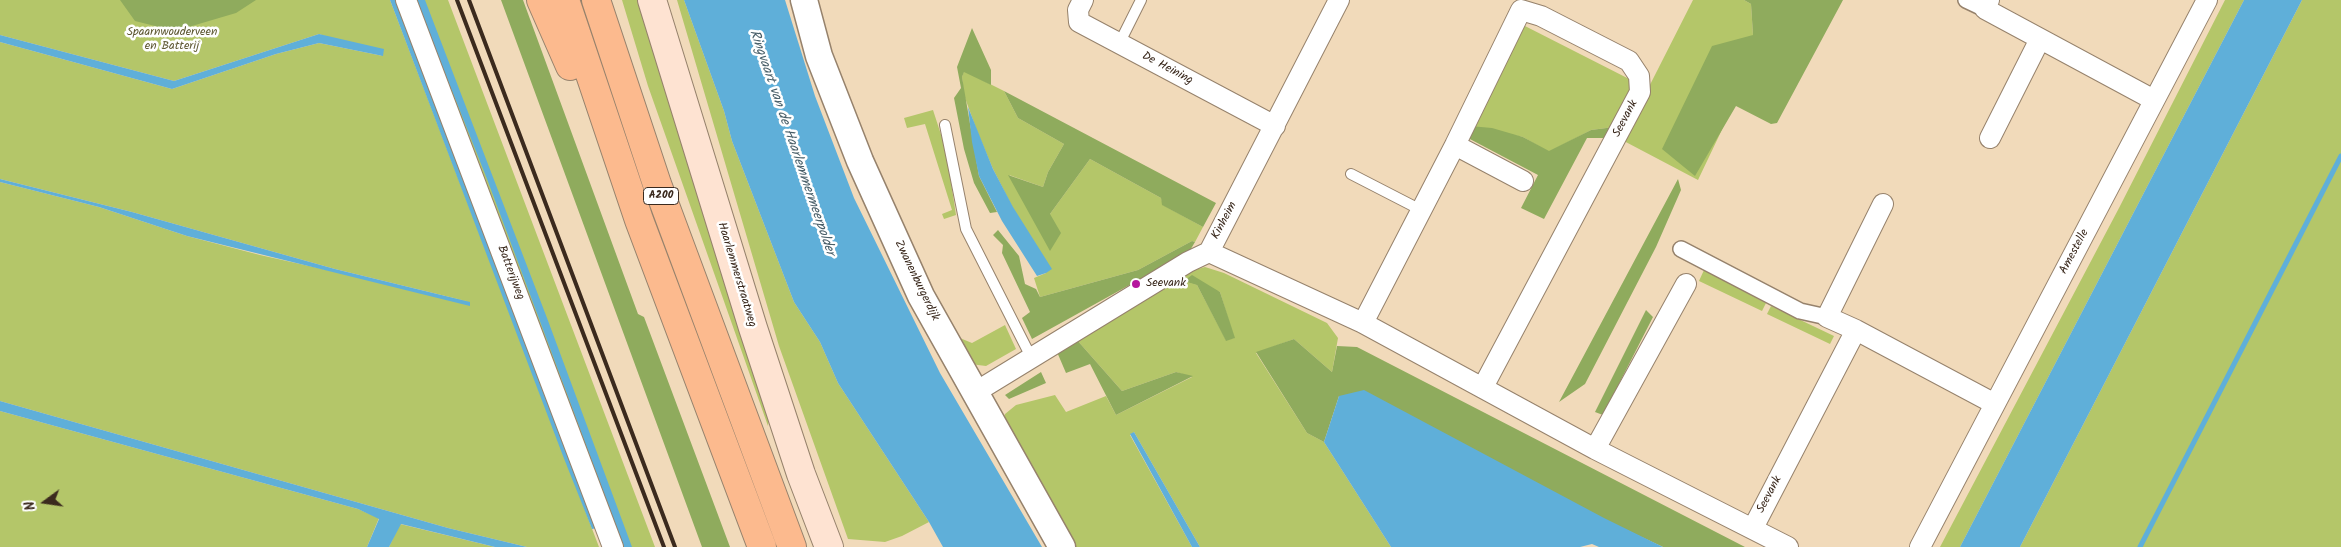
<!DOCTYPE html>
<style>
body{margin:0}
#map{position:relative;width:2341px;height:547px;overflow:hidden;background:#f1daba;font-family:Kalam,sans-serif}
canvas{display:block}
.north{position:absolute;left:20px;top:477px;width:50px;height:50px;-webkit-text-stroke:4px #fff;paint-order:stroke;rotate:256deg;font-size:14px;font-weight:700;line-height:20px;text-align:center;color:#3b2a1e}
.north::after{content:'';display:block;margin:auto;width:18px;height:22px;background:#3b2a1e;clip-path:polygon(50% 0,100% 100%,50% 72%,0 100%)}
</style>
<div id="map">
<canvas width="2341" height="547"></canvas>
<div class="north">N</div>
</div>
<script>
const g = document.querySelector('canvas').getContext('2d');
g.lineJoin = 'round';
function paint(path, color) { g.fillStyle = color; g.fill(path, 'evenodd'); }
const poly = rows => new Path2D(rows.map(r => 'M' + r).join(''));
function trace(path, color, width, dash) { g.strokeStyle = color; g.lineWidth = width; g.lineCap = dash ? 'butt' : 'round'; g.setLineDash(dash || []); g.stroke(path); }
function drawText(font, color, halo, rows, align = 'center') {
  g.font = font + ' Kalam,sans-serif'; g.lineWidth = 5; g.setLineDash([]); g.textBaseline = 'middle'; g.strokeStyle = halo; g.fillStyle = color; for (const [text, x, y, turn = 0] of rows) {
    g.save(); g.translate(x, y); g.rotate((+turn || 0) * Math.PI / 180); g.textAlign = isNaN(turn) ? turn : align; if (halo) g.strokeText(text, 0, 0); g.fillText(text, 0, 0); g.restore();
  }
}
const green = poly([
 [0,0,390,0,599,547,527,547,448,528,0,401,0,182,99,207,187,236,260,255,470,302,335,269,132,212,0,179,0,42,172,89,276,54,319,43,383,56,319,34,174,81,0,35],
 [411,0,448,0,655,547,619,547],
 [622,0,640,0,677,129,769,419,768,426,648,86],
 [677,0,684,0,724,111,732,141,794,302,820,342,838,383,929,522,902,536,885,542,848,539,779,346],
 [1693,0,1744,0,1751,4,1753,35,1738,96,1698,180,1622,140],
 [2225,0,2244,0,1960,547,1940,547,2119,208],
 [2302,0,2341,0,2341,547,2020,547],
 [1523,25,1637,83,1614,127,1591,130,1549,152,1523,137,1470,126],
 [964,71,1004,91,1018,118,1064,144,1048,172,1043,187,1009,175,1050,214,1090,159,1161,198,1163,205,1203,227,1195,242,1192,241,1138,270,1040,297,1034,278,1046,273,993,169,977,131,964,95,962,77],
 [933,110,946,150,956,215,944,219,942,214,952,210,925,124,907,128,904,118],
 [1205,267,1224,273,1327,323,1338,338,1332,372,1294,339,1256,353,1307,433,1324,442,1391,547,1200,547,1134,432,1130,435,1192,547,1071,547,1001,427,1005,414,1016,405,1055,395,1066,412,1106,396,1116,415,1192,377,1176,372,1122,391,1077,340,1191,271],
 [1185,281,1220,292,1234,338,1226,340,1197,285],
 [1704,270,1766,303,1762,311,1699,281],
 [1771,306,1834,336,1830,344,1767,314],
 [1005,325,1016,349,986,366,970,364,955,336,972,343],
 [0,411,358,509,379,518,367,547,0,547],
 [400,524,495,547,389,547]
]);
const forest = poly([
 [120,0,256,0,236,13,175,31,135,21],
 [501,0,523,0,638,314,644,317,730,547,702,547],
 [1744,0,1843,0,1777,123,1771,124,1736,106,1695,176,1662,149,1712,46,1753,35,1751,4],
 [972,28,991,70,991,85,964,72,962,77,979,176,997,212,990,213,974,183,964,149,954,98,961,88,957,67],
 [1004,91,1216,203,1203,227,1162,205,1161,198,1090,159,1050,214,1061,233,1050,251,1008,175,1043,187,1048,172,1064,144,1018,118],
 [1470,126,1492,128,1523,137,1549,151,1591,130,1614,127,1609,138,1587,138,1544,219,1521,208,1538,175,1466,137],
 [1678,179,1681,190,1656,247,1585,384,1559,402],
 [998,230,1019,256,1025,284,1036,289,1040,297,1138,270,1192,241,1195,242,1189,252,1032,339,1022,318,1030,312,1002,253,1003,245,993,235],
 [1192,275,1220,292,1235,338,1226,341,1197,285,1184,281],
 [1646,310,1653,317,1603,415,1595,412],
 [1294,339,1332,372,1337,346,1357,347,1745,547,1663,547,1339,396,1324,442,1307,433,1256,352],
 [1077,340,1122,391,1176,372,1193,376,1116,415,1090,364,1066,373,1057,352],
 [1041,372,1046,383,1009,399,1005,395]
]);
const water = poly([
 [390,0,396,0,597,528,592,529,563,456],
 [416,0,425,0,547,318,632,547,624,547,487,179],
 [684,0,785,0,815,96,854,198,940,373,1042,547,943,547,929,522,838,383,820,342,794,302,732,141,724,111],
 [2244,0,2302,0,2020,547,1960,547],
 [319,34,384,49,383,56,319,43,276,54,172,89,0,42,0,35,174,81],
 [968,107,993,169,1013,207,1052,269,1046,273,1037,276,1002,221,979,176,972,142],
 [0,179,132,212,335,269,470,302,470,306,187,236,99,207,0,182],
 [1364,390,1604,518,1663,547,1599,547,1592,544,1580,547,1391,547,1324,442,1339,396],
 [0,401,448,528,527,547,495,547,401,524,389,547,367,547,379,519,358,509,0,411],
 [1134,432,1200,547,1192,547,1130,434]
]);
const stream = poly([
 [2140,547,2341,156]
]);
const service = poly([
 [1119,44,1141,0],
 [945,125,966,229,1031,357],
 [1351,174,1421,210]
]);
const pedestrian = poly([
 [1966,0,1985,9],
 [1681,249,1800,311,1827,317]
]);
const minor = poly([
 [406,0,613,547],
 [1083,0,1078,10,1079,22,1275,126],
 [1989,0,1985,9,2154,100],
 [1990,138,2040,39],
 [1455,145,1523,181],
 [1883,204,1827,317,1856,330,1995,404],
 [1209,252,1363,323,1595,449,1788,547],
 [1363,323,1455,145,1521,10,1541,16,1629,61,1639,76,1640,92,1483,387],
 [974,393,1188,262,1209,252,1339,0],
 [1595,449,1686,284],
 [1753,528,1856,330],
 [1920,547,2207,0]
]);
const tertiary = poly([
 [804,0,819,56,860,161,921,296,1062,547]
]);
const secondary = poly([
 [652,0,753,328,801,474,829,547]
]);
const motorway = poly([
 [541,0,570,66],
 [565,0,639,220,762,547],
 [596,0,657,184,792,547]
]);
const rail = poly([
 [457,0,664,547],
 [469,0,675,547]
]);
const markers = [
 [1136,284,5,"#b5179e"]
];
const shields = [
 [661,196,35]
];
const shieldNames = [
 ["A200",661,196]
];
const parkNames = [
 ["Spaarnwouderveen",172,33],
 ["en Batterij",172,47]
];
const streetNames = [
 ["De Heining",1167,69,28],
 ["Seevank",1626,119,-62],
 ["Kinheim",1225,221,-62],
 ["Amestelle",2075,252,-62],
 ["Batterijweg",510,273,69],
 ["Haarlemmerstraatweg",736,275,73],
 ["Zwanenburgerdijk",916,281,64],
 ["Seevank",1770,495,-62]
];
const poiNames = [
 ["Seevank",1146,284]
];
const waterNames = [
 ["Ringvaart van de Haarlemmermeerpolder",791,143,71]
];
paint(green, '#b4c669');
paint(forest, '#8fab5d');
paint(water, '#5fafd9');
trace(stream, '#5fafd9', 5);
trace(service, '#96826c', 12);
trace(pedestrian, '#96826c', 18);
trace(minor, '#96826c', 22);
trace(tertiary, '#96826c', 29);
trace(secondary, '#96826c', 30);
trace(motorway, '#96826c', 30);
trace(service, '#fff', 10);
trace(pedestrian, '#fff', 15);
trace(minor, '#fff', 20);
trace(tertiary, '#fff', 26);
trace(secondary, '#fee3d2', 28);
trace(motorway, '#fcba8e', 28);
trace(rail, '#3b2a1e', 4);
for (const [x, y, r, color] of markers) { const dot = new Path2D(); dot.arc(x, y, r, 0, 2 * Math.PI); g.fillStyle = color; g.fill(dot); trace(dot, '#fff', 2); }
for (const [x, y, w] of shields) { const box = new Path2D(); box.roundRect(x - w / 2, y - 8.5, w, 17, 4); g.fillStyle = '#fff'; g.fill(box); trace(box, '#3b2a1e', 1); }
drawText('bold 11px', '#3b2a1e', null, shieldNames);
drawText('12px', '#5f5934', '#fff', parkNames);
drawText('12px', '#3b2a1e', '#fff', streetNames);
drawText('12px', '#3b2a1e', '#fff', poiNames, 'left');
drawText('italic 14px', '#495f69', '#fff', waterNames);
</script>
